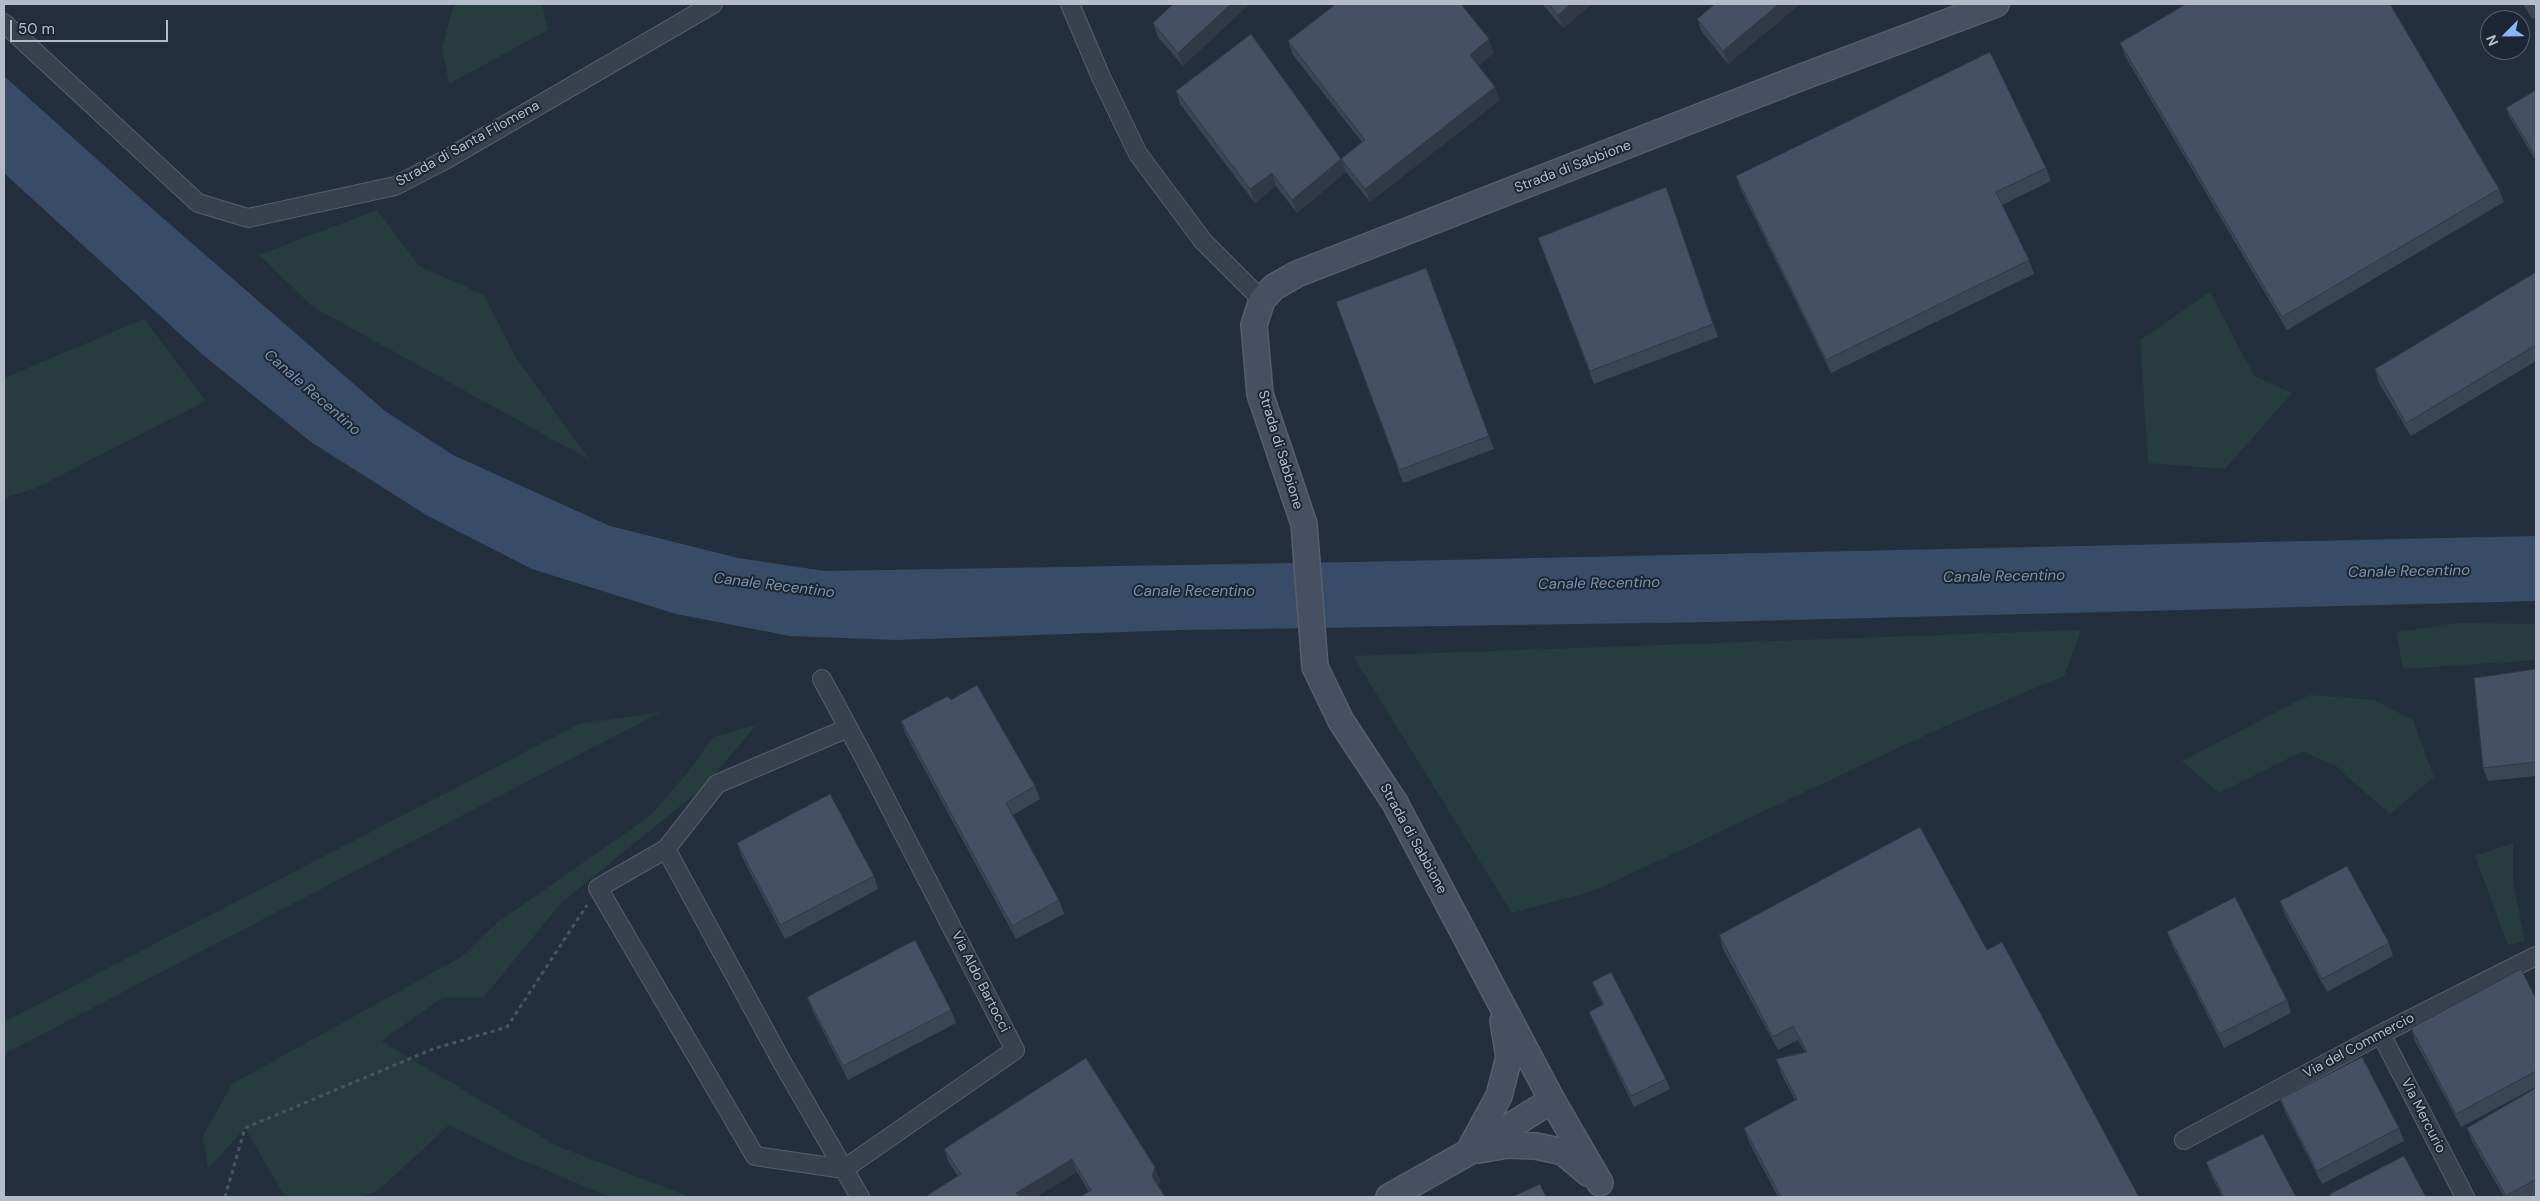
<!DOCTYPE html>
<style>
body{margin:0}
#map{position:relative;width:2540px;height:1201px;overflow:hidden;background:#242f3e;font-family:"DM Sans",sans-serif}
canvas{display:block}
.frame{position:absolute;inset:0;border:5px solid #b4bcc9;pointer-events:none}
.north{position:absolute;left:2480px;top:10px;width:50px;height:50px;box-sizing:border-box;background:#1d2633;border:1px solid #59626f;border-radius:50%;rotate:247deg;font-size:14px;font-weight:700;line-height:20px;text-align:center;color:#b4bcc9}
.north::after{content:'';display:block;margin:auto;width:18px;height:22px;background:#8ab4f8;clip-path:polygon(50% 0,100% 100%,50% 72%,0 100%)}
.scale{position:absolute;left:10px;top:20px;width:158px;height:22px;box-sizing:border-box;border:2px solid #b4bcc9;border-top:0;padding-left:6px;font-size:15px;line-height:18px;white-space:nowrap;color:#b4bcc9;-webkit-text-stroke:4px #1d2633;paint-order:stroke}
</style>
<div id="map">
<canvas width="2540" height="1201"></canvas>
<div class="frame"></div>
<div class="north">N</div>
<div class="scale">50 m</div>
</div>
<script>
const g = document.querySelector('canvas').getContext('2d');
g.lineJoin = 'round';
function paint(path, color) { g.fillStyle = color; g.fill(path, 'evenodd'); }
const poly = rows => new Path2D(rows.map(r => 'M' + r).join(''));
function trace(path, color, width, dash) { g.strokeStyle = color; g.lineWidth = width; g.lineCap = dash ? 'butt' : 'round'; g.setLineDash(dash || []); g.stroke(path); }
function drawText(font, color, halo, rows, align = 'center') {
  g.font = font + ' "DM Sans",sans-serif'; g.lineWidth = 4; g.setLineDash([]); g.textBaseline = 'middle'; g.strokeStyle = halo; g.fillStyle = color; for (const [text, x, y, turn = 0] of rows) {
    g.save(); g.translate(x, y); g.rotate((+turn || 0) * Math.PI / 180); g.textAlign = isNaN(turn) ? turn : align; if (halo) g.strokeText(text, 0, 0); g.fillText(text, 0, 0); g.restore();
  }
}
const green = poly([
 [454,4,542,4,548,30,449,84,442,48],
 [377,210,419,266,484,295,516,358,590,460,313,307,259,255],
 [2210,292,2254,376,2292,393,2225,469,2148,463,2140,340],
 [144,319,206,401,34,489,4,498,4,378],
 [2460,623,2536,624,2536,660,2403,669,2396,632],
 [2081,630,2064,676,1943,727,1596,890,1512,913,1353,656],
 [2309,695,2374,700,2413,720,2434,777,2390,814,2337,767,2303,751,2219,793,2182,761],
 [661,712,4,1054,4,1022,579,724],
 [756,725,705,786,561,903,484,997,443,997,382,1041,557,1146,690,1197,610,1197,512,1156,449,1125,379,1190,360,1197,292,1197,284,1195,245,1128,208,1169,203,1136,232,1084,461,957,498,922,650,816,689,771,713,737],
 [2513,843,2513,882,2525,941,2508,945,2475,856]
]);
const water = poly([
 [4,76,157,213,385,411,453,455,610,526,738,558,825,571,1354,562,2536,536,2536,601,1711,622,1179,630,896,640,790,636,676,614,532,569,428,516,311,442,203,355,4,173]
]);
const path = poly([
 [225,1197,245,1128,433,1049,507,1027,587,905]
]);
const minor = poly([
 [1070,4,1101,77,1138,154,1203,241,1262,300],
 [4,23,198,203,248,218,395,186,445,160,713,4],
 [822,679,866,761,1015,1050,844,1169,755,1156,598,888,666,849,717,784,848,728],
 [666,849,782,1062,860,1197],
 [2381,1034,2465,1197],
 [2184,1140,2381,1034,2536,956]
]);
const secondary = poly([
 [1470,1149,1499,1096,1509,1057,1503,1021],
 [1479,1150,1507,1145,1536,1146,1563,1152,1588,1173],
 [1600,1183,1552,1100,1395,803,1341,721,1315,667,1304,524,1260,394,1254,325,1262,300,1274,287,1297,274,1794,80,1996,4],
 [1389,1197,1469,1152,1552,1100]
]);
const wall = poly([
 [1173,4,1183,66,1158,37,1153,23],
 [1542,4,1592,4,1563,28],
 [1715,4,1800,4,1728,64,1702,32,1697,19],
 [2523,4,2536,4,2536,17,2532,19],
 [1288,41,1494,53,1478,65,1500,100,1370,202,1346,172,1297,213,1276,186,1255,203,1180,104,1176,91,1341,159,1362,142,1293,55],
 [2120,43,2499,189,2504,202,2287,330,2125,56],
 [2536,90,2536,161,2510,118,2506,108],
 [2046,168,2051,181,2002,205,2029,260,2034,274,1831,373,1741,190,1736,176],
 [1666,187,1718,337,1594,384,1538,238],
 [1426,268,1494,449,1403,483,1336,302],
 [2536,272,2536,361,2411,436,2379,383,2375,369],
 [2536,669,2536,776,2488,781,2483,768],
 [951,700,1035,786,1040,799,1013,815,1059,900,1064,914,1016,939,906,735,901,721],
 [737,843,874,876,878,889,785,939,742,857],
 [2280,901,2389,943,2393,956,2327,992,2285,915],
 [2167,932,2287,1000,2291,1013,2224,1048,2172,945],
 [1719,935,1987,950,2139,1197,1778,1197,1749,1142,1744,1128,1795,1100,1781,1073,1776,1059,1805,1052,1798,1040,1778,1050,1723,949],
 [1592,982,1666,1079,1670,1089,1634,1107,1593,1022,1589,1012,1603,1005,1596,992],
 [807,997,951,1010,956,1023,848,1080,812,1010],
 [2536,999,2536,1087,2461,1127,2415,1041,2411,1028],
 [1086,1058,1160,1180,1158,1186,1089,1192,1077,1172,1036,1197,925,1197,958,1176,949,1163,944,1149],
 [2536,1088,2536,1195,2533,1197,2504,1197,2472,1141,2467,1128],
 [2280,1099,2399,1128,2404,1141,2322,1184,2285,1112],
 [2206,1162,2296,1197,2222,1197,2211,1175]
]);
const shadedWall = poly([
 [1231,4,1250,4,1183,66,1178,53],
 [1571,4,1592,4,1563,28,1558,15],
 [1779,4,1800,4,1728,64,1723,51],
 [1489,39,1494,53,1475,68,1470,55],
 [1495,87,1500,100,1370,202,1365,189],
 [1341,159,1346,172,1297,213,1292,200],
 [1272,173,1276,186,1255,203,1250,189],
 [1072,1159,1077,1172,1036,1197,1018,1197,1016,1193],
 [1155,1167,1160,1180,1157,1190,1152,1176]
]);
const building = poly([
 [1173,4,1231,4,1178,53,1153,23,1173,4],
 [1336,4,1461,4,1489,39,1470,55,1495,87,1365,189,1341,159,1292,200,1272,173,1250,189,1176,91,1251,34,1341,159,1365,140,1288,41,1336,4],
 [1549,4,1571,4,1558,15,1549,4],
 [1715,4,1779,4,1723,51,1697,19,1715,4],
 [2186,4,2390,4,2499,189,2282,317,2120,43,2186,4],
 [1990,52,2046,168,1996,192,2029,260,1826,360,1736,176,1990,52],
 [2536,90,2536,157,2506,108,2536,90],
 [1666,187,1713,324,1590,371,1538,238,1666,187],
 [1426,268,1489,436,1399,470,1336,302,1426,268],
 [2536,272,2536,345,2406,423,2375,369,2536,272],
 [2536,669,2536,762,2483,768,2474,678,2536,669],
 [977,685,1035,786,1006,803,1059,900,1012,926,901,721,948,696,951,700,977,685],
 [830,794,874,876,780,925,737,843,830,794],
 [1920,827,1987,950,2002,942,2139,1197,1781,1197,1744,1128,1797,1099,1776,1059,1807,1052,1793,1026,1773,1037,1719,935,1920,827],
 [2347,866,2389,943,2322,979,2280,901,2347,866],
 [2235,897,2287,1000,2219,1034,2167,932,2235,897],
 [915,940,951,1010,843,1066,807,997,915,940],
 [2521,969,2536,999,2536,1071,2456,1114,2411,1028,2521,969],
 [1611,972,1666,1079,1631,1096,1589,1012,1604,1004,1592,982,1611,972],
 [2362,1057,2399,1128,2317,1171,2280,1099,2362,1057],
 [1086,1058,1155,1167,1152,1176,1165,1197,1080,1197,1091,1190,1072,1159,1016,1193,1019,1197,925,1197,961,1174,944,1149,1086,1058],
 [2536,1088,2536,1179,2506,1196,2467,1128,2536,1088],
 [2263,1134,2296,1197,2224,1197,2206,1162,2263,1134],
 [2404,1156,2426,1197,2331,1197,2330,1194,2404,1156],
 [1540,1184,1546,1197,1512,1197,1540,1184]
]);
const streetNames = [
 ["Strada di Santa Filomena",468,144,-29],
 ["Strada di Sabbione",1573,167,-21],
 ["Strada di Sabbione",1280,450,73],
 ["Strada di Sabbione",1413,839,61],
 ["Via Aldo Bartocci",980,982,63],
 ["Via del Commercio",2359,1046,-28],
 ["Via Mercurio",2423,1116,63]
];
const waterNames = [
 ["Canale Recentino",312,393,41],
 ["Canale Recentino",2409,572,-1],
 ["Canale Recentino",2004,577,-1],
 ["Canale Recentino",1599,584,-1],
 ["Canale Recentino",774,586,7],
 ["Canale Recentino",1194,592]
];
paint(green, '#263c3f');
paint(water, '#394c67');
trace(minor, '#565f6c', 20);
trace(secondary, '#565f6c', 28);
trace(path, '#44595c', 3, [4, 4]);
trace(minor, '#38414e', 18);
trace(secondary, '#465061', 25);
paint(wall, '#3b4654');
paint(shadedWall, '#303945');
paint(building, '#455162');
trace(building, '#303945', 1);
drawText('14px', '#b4bcc9', '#1d2633', streetNames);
drawText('italic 15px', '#7c92b1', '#1d2633', waterNames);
</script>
